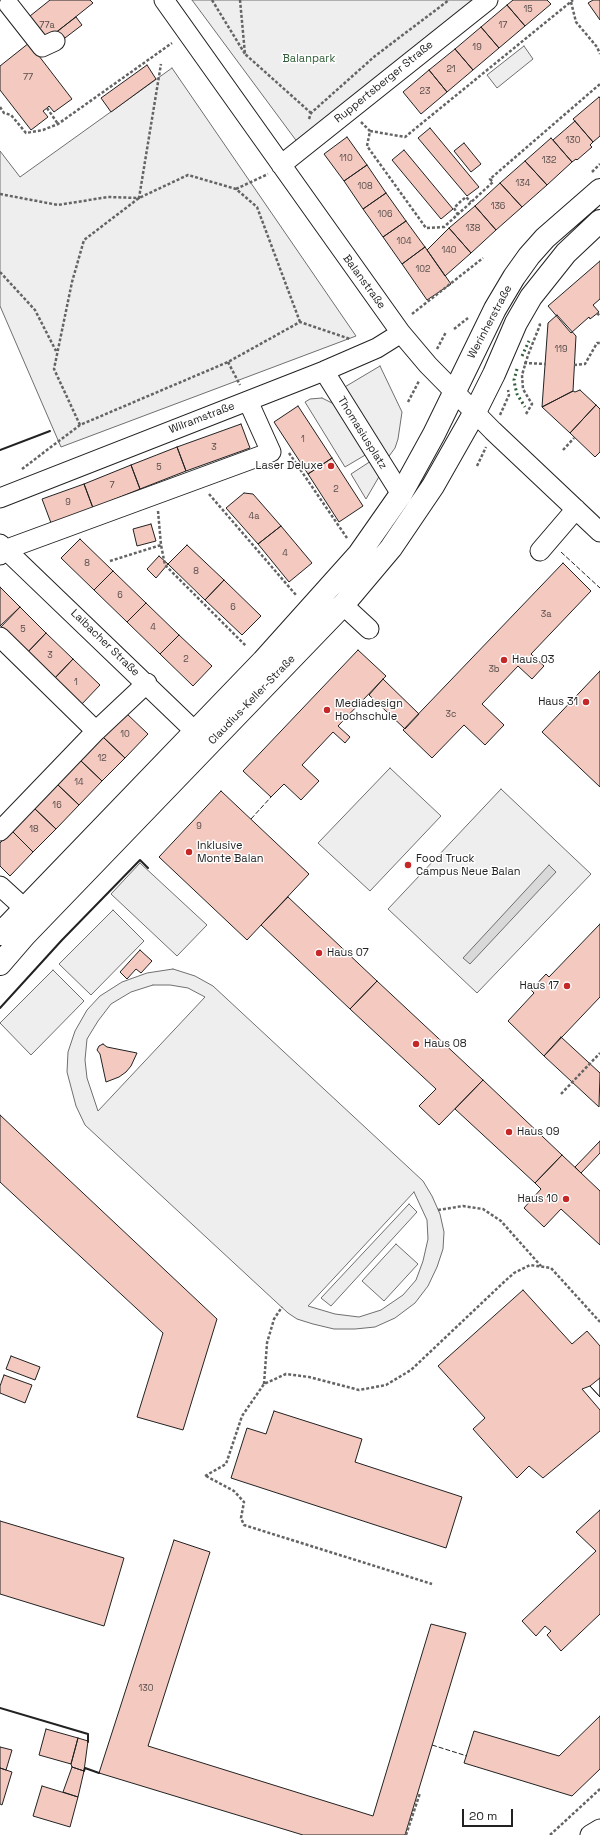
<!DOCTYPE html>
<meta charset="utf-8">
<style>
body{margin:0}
#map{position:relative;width:600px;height:1835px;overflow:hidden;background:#fff;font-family:"Space Grotesk",sans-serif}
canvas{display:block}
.scale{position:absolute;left:462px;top:1809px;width:51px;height:18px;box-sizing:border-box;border:2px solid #222;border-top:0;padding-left:5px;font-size:12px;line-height:14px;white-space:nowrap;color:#222;-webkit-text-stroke:3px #fff;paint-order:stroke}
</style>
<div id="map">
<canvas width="600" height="1835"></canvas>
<div class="scale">20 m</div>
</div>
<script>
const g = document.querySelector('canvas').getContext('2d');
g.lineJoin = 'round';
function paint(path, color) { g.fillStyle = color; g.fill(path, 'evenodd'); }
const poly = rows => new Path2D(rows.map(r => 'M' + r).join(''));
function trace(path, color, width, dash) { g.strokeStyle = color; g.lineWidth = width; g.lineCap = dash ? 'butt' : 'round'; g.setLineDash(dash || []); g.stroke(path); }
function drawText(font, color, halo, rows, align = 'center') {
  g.font = font + ' "Space Grotesk",sans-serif'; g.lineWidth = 3; g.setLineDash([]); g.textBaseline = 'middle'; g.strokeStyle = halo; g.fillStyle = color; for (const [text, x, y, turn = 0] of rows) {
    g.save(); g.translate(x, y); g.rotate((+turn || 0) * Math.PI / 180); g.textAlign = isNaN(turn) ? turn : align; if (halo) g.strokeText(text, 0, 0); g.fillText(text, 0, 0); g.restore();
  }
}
const green = poly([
 [192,0,478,0,298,143,192,0],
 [524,46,533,59,497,88,487,75,524,46],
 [172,68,356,336,61,447,0,306,0,151,20,177,172,68],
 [380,366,402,412,398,439,395,448,387,459,343,388,380,366],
 [322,398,336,405,367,454,345,467,305,402,310,399,322,398],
 [371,461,380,475,366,499,351,474,371,461],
 [390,768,441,816,370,891,318,843,390,768],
 [501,789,591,874,477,993,388,909,501,789],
 [140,863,207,925,177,956,111,894,140,863],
 [113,910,144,941,91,995,59,964,113,910],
 [173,969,195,976,213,986,423,1181,432,1196,440,1214,444,1232,443,1249,437,1267,428,1286,415,1303,395,1318,375,1327,355,1329,334,1329,313,1324,297,1319,288,1313,85,1125,76,1106,67,1072,68,1052,75,1031,87,1010,100,996,122,982,147,973,173,969],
 [153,985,170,985,188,988,205,997,98,1111,87,1078,85,1060,87,1039,98,1021,111,1004,131,992,153,985],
 [414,1192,427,1220,428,1239,423,1261,416,1280,403,1295,381,1310,359,1317,335,1314,308,1306,414,1192],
 [53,970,84,1001,31,1055,0,1023,53,970],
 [409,1204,417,1212,331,1306,321,1298,409,1204],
 [396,1244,418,1264,384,1301,362,1281,396,1244]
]);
const water = poly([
 [549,865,556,872,470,964,463,958,549,865]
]);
const building = poly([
 [50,0,90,0,93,3,43,43,25,20,50,0],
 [513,0,547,0,551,4,525,26,507,5,513,0],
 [593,0,600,0,600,20,588,3,593,0],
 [507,5,525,26,499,48,481,27,507,5],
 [76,17,82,25,61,41,55,33,76,17],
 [481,27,499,48,473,70,455,49,481,27],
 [29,43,72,99,54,112,49,106,47,108,43,111,48,117,31,130,0,90,0,66,29,43],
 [455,49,473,70,447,92,429,70,455,49],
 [147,65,156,79,111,112,101,98,147,65],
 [429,70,447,92,421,114,403,92,429,70],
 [599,97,600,98,600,136,593,142,573,119,599,97],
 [575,121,593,142,590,145,592,147,577,160,576,159,572,162,553,140,575,121],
 [430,128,479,187,467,196,418,138,430,128],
 [347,137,367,165,344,181,324,154,347,137],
 [551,138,572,162,547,185,525,161,551,138],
 [464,143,481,164,471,172,454,151,464,143],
 [404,150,453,209,441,219,392,160,404,150],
 [525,161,547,185,522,207,500,183,525,161],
 [367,165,386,193,363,209,344,181,367,165],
 [500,183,522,207,496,230,475,206,500,183],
 [386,193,406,221,383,237,363,209,386,193],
 [475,206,496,230,471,253,449,228,475,206],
 [406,221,425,247,402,264,383,237,406,221],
 [449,228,471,253,445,276,427,250,449,228],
 [425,247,451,284,427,300,402,264,425,247],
 [600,261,600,299,593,305,599,312,590,319,589,317,571,333,548,306,600,261],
 [557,315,576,336,573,391,542,407,548,323,557,315],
 [580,390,596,405,570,433,542,407,573,391,575,392,580,390],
 [596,405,600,409,600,452,595,457,570,433,596,405],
 [298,406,332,458,308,474,274,422,298,406],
 [241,424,250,448,186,471,177,447,241,424],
 [177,447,186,471,140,489,131,465,177,447],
 [332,458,363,506,339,522,308,474,332,458],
 [131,465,140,489,93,508,84,484,131,465],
 [84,484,93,508,51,523,42,499,84,484],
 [244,493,253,494,281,526,258,544,226,508,244,493],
 [151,524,156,541,137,546,133,529,151,524],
 [281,526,312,563,289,582,258,544,281,526],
 [80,539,113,571,94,590,61,558,80,539],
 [187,545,224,580,205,600,168,564,187,545],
 [159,556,168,564,156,578,147,569,159,556],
 [563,563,591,591,531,654,544,666,532,679,518,666,482,704,504,725,485,745,464,725,432,758,403,730,563,563],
 [113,571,146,603,127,622,94,590,113,571],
 [224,580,261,616,242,635,205,600,224,580],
 [0,587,20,607,0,626,0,587],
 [146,603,179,635,160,654,127,622,146,603],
 [20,607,46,633,26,654,0,628,20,607],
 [46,633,73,659,53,680,26,654,46,633],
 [179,635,212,666,193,686,160,654,179,635],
 [358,650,386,676,338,726,350,737,345,743,333,732,302,765,319,781,301,800,284,784,271,797,243,771,358,650],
 [73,659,100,685,80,706,53,680,73,659],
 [600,671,600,787,542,732,600,671],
 [383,679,419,714,405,729,369,695,383,679],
 [126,713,148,734,125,758,103,737,126,713],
 [103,737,125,758,102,781,80,760,103,737],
 [80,760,102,781,79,805,57,784,80,760],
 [57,784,79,805,56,829,34,808,57,784],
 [221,791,309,874,247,940,159,857,221,791],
 [34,808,56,829,33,852,12,831,34,808],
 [12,831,33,852,10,876,0,866,0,843,12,831],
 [288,897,377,981,350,1009,261,925,288,897],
 [600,924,600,997,544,1056,508,1021,534,993,531,990,546,974,549,977,600,924],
 [140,950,152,961,141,973,136,969,127,979,120,972,140,950],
 [377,981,483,1080,439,1125,419,1106,436,1089,350,1009,377,981],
 [561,1037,600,1073,599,1107,544,1056,561,1037],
 [103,1044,107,1047,137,1053,131,1066,126,1072,119,1077,106,1082,100,1054,97,1050,99,1046,103,1044],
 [483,1080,562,1155,535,1183,455,1109,483,1080],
 [0,1115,217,1319,183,1430,137,1417,163,1333,0,1182,0,1115],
 [600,1141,600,1153,581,1173,575,1167,600,1141],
 [562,1155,600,1191,600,1245,561,1209,544,1227,524,1208,541,1189,535,1183,562,1155],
 [523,1290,572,1344,587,1331,600,1346,600,1397,590,1386,582,1389,600,1410,600,1431,543,1478,529,1466,517,1478,473,1429,485,1418,438,1366,523,1290],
 [11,1356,40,1367,35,1380,6,1369,11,1356],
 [4,1375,32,1385,25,1403,0,1393,0,1386,4,1375],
 [600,1378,600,1397,590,1386,600,1378],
 [274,1411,362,1439,355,1462,462,1497,446,1548,231,1478,247,1428,266,1434,274,1411],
 [600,1510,600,1614,561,1651,547,1635,551,1631,545,1626,536,1636,522,1621,596,1551,576,1532,600,1510],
 [0,1521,124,1558,104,1626,0,1594,0,1521],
 [174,1540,210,1552,148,1746,373,1816,431,1624,466,1633,405,1835,303,1835,99,1773,174,1540],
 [600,1716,600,1769,572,1796,464,1763,474,1731,559,1756,600,1716],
 [46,1729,78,1738,71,1764,39,1755,46,1729],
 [78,1738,88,1741,84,1771,72,1767,71,1764,78,1738],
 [0,1747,12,1750,6,1770,0,1768,0,1747],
 [72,1767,84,1771,78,1797,63,1792,72,1767],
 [0,1768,12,1772,2,1805,0,1804,0,1768],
 [42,1786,78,1797,70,1827,33,1816,42,1786]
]);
const path = poly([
 [212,0,245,54],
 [240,0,245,54,311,113],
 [571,2,576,22,597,47,600,54],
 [0,107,4,113,11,115,26,133,43,130,58,124,172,43],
 [47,108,58,124],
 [309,119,311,113,375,56,449,0],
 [361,122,370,131,367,146,426,228,444,227,493,182,490,179,600,84],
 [370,131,405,137,573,0],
 [592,172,600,164],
 [236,189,268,174],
 [0,194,58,205,108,197,139,198,161,64],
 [458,215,454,208,460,202,466,197,471,202],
 [0,272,35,310,56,351],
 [597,313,600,316],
 [412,314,483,258],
 [454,329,468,318],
 [437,349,446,332],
 [228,362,240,385],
 [524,363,546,364],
 [574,365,585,364,597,343,600,343],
 [408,402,419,381],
 [526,414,532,404,523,389,522,375,528,355,540,325,539,323],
 [500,415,509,395,508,390],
 [80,425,54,369,72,282,84,240,139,198,188,175,236,189,257,207,300,322],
 [563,450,574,438],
 [289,453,347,538],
 [477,466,486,447],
 [22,469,80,425,228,362,300,322,350,339],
 [209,494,296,595],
 [158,511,161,545,165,565,246,646],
 [110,561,161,545],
 [561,1094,600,1053],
 [438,1210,463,1206,483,1209,501,1221,541,1266],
 [264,1384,267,1343,274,1319,282,1307],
 [205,1476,226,1464,242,1416,264,1384,286,1374,309,1377,359,1390,386,1385,411,1370,504,1282,514,1273,530,1265,551,1268,600,1322],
 [206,1476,234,1491,244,1502,241,1518,244,1525,432,1584],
 [406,1835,420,1793],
 [550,1835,600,1789]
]);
const minor = poly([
 [164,0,401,333,428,365,493,431,600,532],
 [9,5,42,47,55,41],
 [281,165,488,0],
 [324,371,401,494],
 [0,498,324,371,377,348,401,333],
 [0,544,205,741],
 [540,551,576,509],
 [0,555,7,549,271,452,248,401],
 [343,605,369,629],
 [0,637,96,731],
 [0,831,96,731,147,683],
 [0,886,24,908],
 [590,1835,600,1829]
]);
const major = poly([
 [0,934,263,661,359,554,401,494,434,434,495,309,514,277,529,256,545,238,600,190],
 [0,964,25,935,343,605,391,548,433,486,475,412,494,374,516,323,531,297,566,253,600,221]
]);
const hedge = poly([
 [522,356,529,341],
 [517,369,514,380,515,386,517,394,525,407]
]);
const fence = poly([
 [561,552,600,588],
 [251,819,271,797],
 [432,1745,467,1756]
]);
const wall = poly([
 [0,450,50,431],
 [0,1008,62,940,140,860,148,868],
 [0,1708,88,1734,88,1742],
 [84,1771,85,1768,99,1773]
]);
const markers = [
 [331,466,4,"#c62828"],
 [504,660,4,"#c62828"],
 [586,702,4,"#c62828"],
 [327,710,4,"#c62828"],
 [189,852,4,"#c62828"],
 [408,865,4,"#c62828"],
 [319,953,4,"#c62828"],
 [567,986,4,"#c62828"],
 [416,1044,4,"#c62828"],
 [509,1132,4,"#c62828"],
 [566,1199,4,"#c62828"]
];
const numberNames = [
 ["15",528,10],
 ["77a",47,26],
 ["17",503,26],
 ["19",477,48],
 ["21",451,70],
 ["77",28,78],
 ["23",425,92],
 ["130",573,141],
 ["110",346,159],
 ["132",549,161],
 ["134",523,184],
 ["108",365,187],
 ["136",498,207],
 ["106",385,215],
 ["138",473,229],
 ["104",404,242],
 ["140",449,251],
 ["102",423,270],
 ["119",561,350],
 ["1",303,440],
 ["3",214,448],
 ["5",159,468],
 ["7",112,486],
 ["2",336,490],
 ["9",68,503],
 ["4a",254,517],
 ["4",285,554],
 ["8",87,564],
 ["8",196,572],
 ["6",120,596],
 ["6",233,608],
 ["3a",546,615],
 ["4",153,628],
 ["5",23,630],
 ["3",50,656],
 ["2",186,660],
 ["3b",494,670],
 ["1",76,683],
 ["3c",451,715],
 ["10",125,735],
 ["12",102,759],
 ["14",79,783],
 ["16",57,806],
 ["9",199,827],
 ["18",34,830],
 ["130",146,1689]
];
const parkNames = [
 ["Balanpark",309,59]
];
const streetNames = [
 ["Ruppertsberger Straße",384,82,-39],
 ["Balanstraße",364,282,54],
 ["Werinherstraße",490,322,-62],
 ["Wilramstraße",202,418,-21],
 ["Thomasiusplatz",362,433,58],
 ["Laibacher Straße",105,643,44],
 ["Claudius-Keller-Straße",252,700,-46]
];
const poiNames = [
 ["Laser Deluxe",323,466,"right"],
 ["Haus 03",512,660],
 ["Haus 31",578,702,"right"],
 ["Mediadesign",335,704],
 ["Hochschule",335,717],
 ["Inklusive",197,846],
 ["Monte Balan",197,859],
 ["Food Truck",416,859],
 ["Campus Neue Balan",416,872],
 ["Haus 07",327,953],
 ["Haus 17",559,986,"right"],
 ["Haus 08",424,1044],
 ["Haus 09",517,1132],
 ["Haus 10",558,1199,"right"]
];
paint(green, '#eee');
trace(green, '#6f6f6f', 1);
paint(water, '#d9d9d9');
trace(water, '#6f6f6f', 1);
paint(building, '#f3c9c0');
trace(building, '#222', 1);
trace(minor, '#222', 21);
trace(major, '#222', 24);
trace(path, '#646464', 2.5, [3, 2]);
trace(minor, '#fff', 19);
trace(major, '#fff', 22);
trace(hedge, '#2f5e38', 3, [2, 3]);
trace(fence, '#222', 1, [5, 2]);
trace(wall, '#222', 2);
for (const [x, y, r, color] of markers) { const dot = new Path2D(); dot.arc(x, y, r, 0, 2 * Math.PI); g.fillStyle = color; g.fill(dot); trace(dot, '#fff', 1.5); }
drawText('9px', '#564c4a', null, numberNames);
drawText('11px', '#2f5e38', '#fff', parkNames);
drawText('11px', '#222', '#fff', streetNames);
drawText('11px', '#222', '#fff', poiNames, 'left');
</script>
